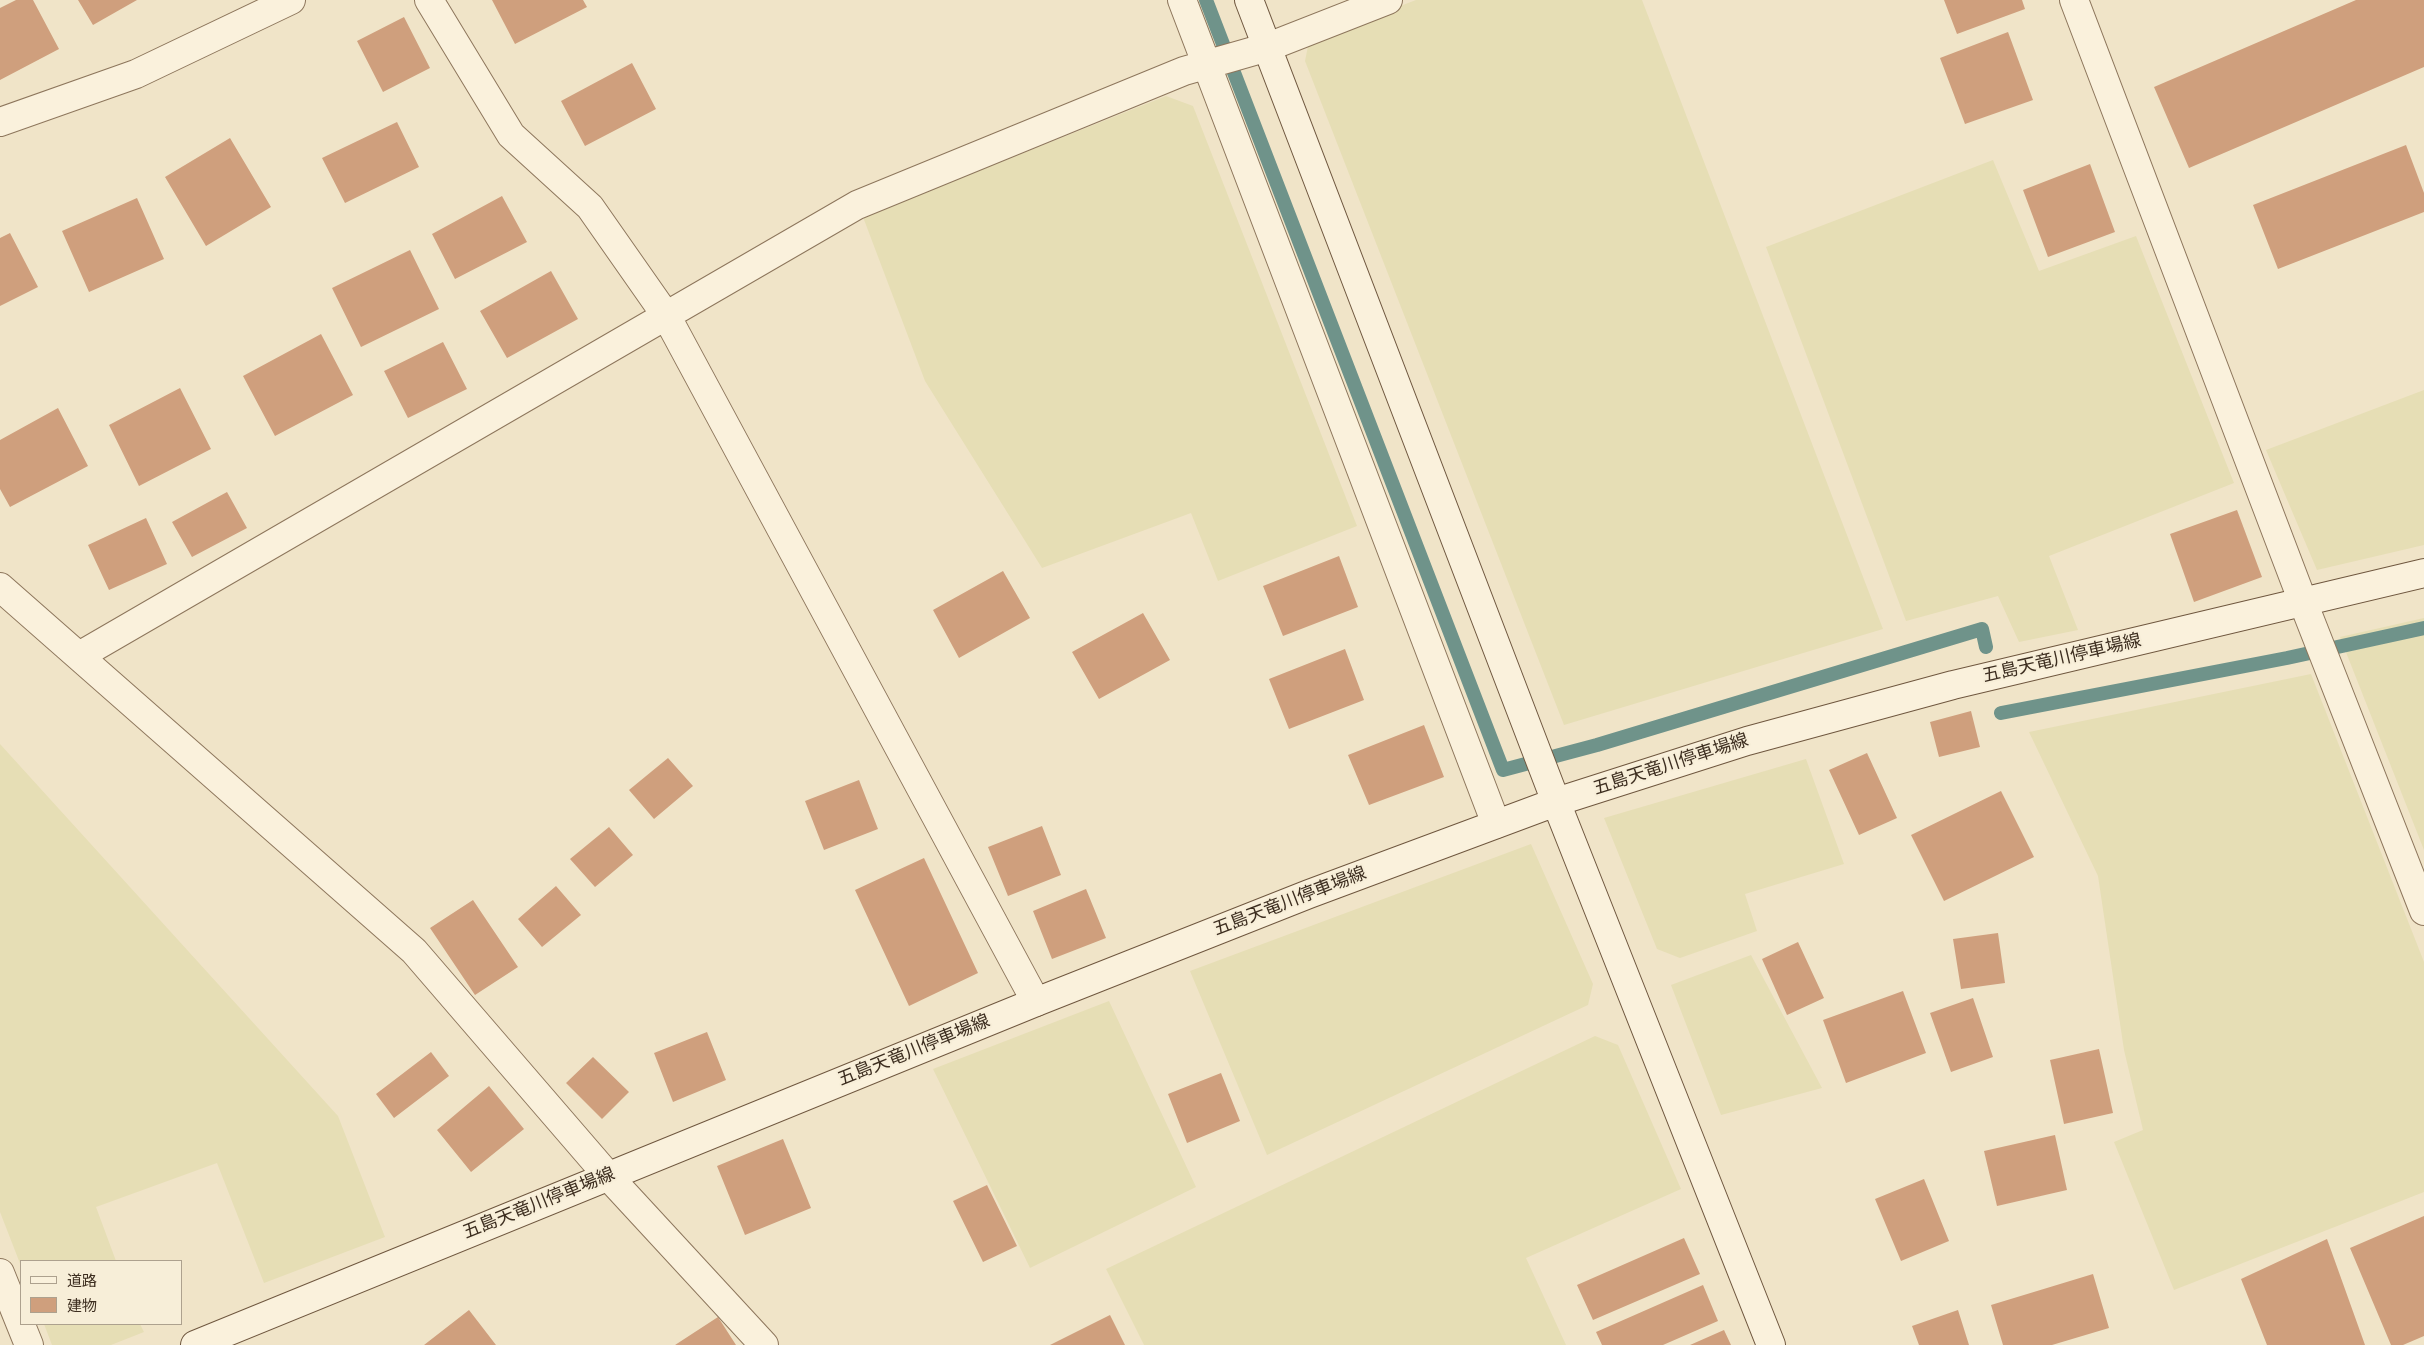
<!DOCTYPE html>
<meta charset="utf-8">
<style>
body{margin:0}
#map{position:relative;width:2424px;height:1345px;overflow:hidden;background:#f0e4c8;font-family:"Source Serif 4","Noto Sans JP",serif}
canvas{display:block}
.legend{position:absolute;left:20px;top:1260px;width:162px;height:65px;box-sizing:border-box;background:#f7eed8;border:1px solid #ada18e;margin:0;padding:6px 9px;list-style:none;font-size:15px;color:#3d2e20}
.legend li{display:flex;align-items:center;gap:10px;height:25px}
.legend b{width:25px;border:1px solid #ada18e}
</style>
<div id="map">
<canvas width="2424" height="1345"></canvas>
<ul class="legend">
<li><b style="height:6px;background:#faf1dc"></b>道路</li>
<li><b style="height:14px;background:#cf9f7d"></b>建物</li>
</ul>
</div>
<script>
const g = document.querySelector('canvas').getContext('2d');
g.lineJoin = 'round';
function paint(path, color) { g.fillStyle = color; g.fill(path, 'evenodd'); }
const poly = rows => new Path2D(rows.map(r => 'M' + r).join(''));
function trace(path, color, width, dash) { g.strokeStyle = color; g.lineWidth = width; g.lineCap = dash ? 'butt' : 'round'; g.setLineDash(dash || []); g.stroke(path); }
function drawText(font, color, halo, rows, align = 'center') {
  g.font = font + ' "Source Serif 4","Noto Sans JP",serif'; g.lineWidth = 4; g.setLineDash([]); g.textBaseline = 'middle'; g.strokeStyle = halo; g.fillStyle = color; for (const [text, x, y, turn = 0] of rows) {
    g.save(); g.translate(x, y); g.rotate((+turn || 0) * Math.PI / 180); g.textAlign = isNaN(turn) ? turn : align; if (halo) g.strokeText(text, 0, 0); g.fillText(text, 0, 0); g.restore();
  }
}
const farmland = poly([
 [1416,0,1642,0,1883,629,1564,725,1305,61,1309,41],
 [1166,96,1193,106,1357,526,1218,581,1191,513,1042,568,925,381,863,217],
 [1993,160,2039,271,2136,236,2234,483,2049,556,2078,630,2019,642,1998,596,1906,621,1766,247],
 [2424,390,2424,545,2317,570,2266,450],
 [2424,618,2424,850,2340,637],
 [2311,674,2424,962,2424,1192,2174,1290,2114,1142,2143,1130,2124,1050,2098,876,2029,732],
 [0,744,338,1116,385,1237,264,1283,217,1163,96,1207,116,1261,21,1261,21,1266,0,1212],
 [1806,759,1844,864,1745,894,1757,931,1680,958,1657,949,1604,818],
 [1531,844,1593,984,1588,1005,1267,1155,1190,971],
 [1751,955,1822,1088,1721,1115,1671,985],
 [1109,1001,1196,1187,1030,1268,933,1069],
 [1595,1036,1618,1045,1681,1189,1526,1258,1566,1345,1144,1345,1106,1269],
 [44,1324,140,1324,144,1332,111,1345,52,1345]
]);
const stream = poly([
 [1206,0,1503,770,1597,745,1982,629,1986,647],
 [2001,713,2287,658,2424,628]
]);
const building = poly([
 [16,0,33,0,59,49,0,80,0,8],
 [78,0,137,0,93,25],
 [492,0,583,0,587,7,515,44],
 [1944,0,2022,0,2025,9,1957,34],
 [2356,0,2424,0,2424,67,2189,168,2154,87],
 [404,17,430,68,383,92,357,41],
 [2008,32,2033,100,1965,124,1940,58],
 [632,63,656,109,585,146,561,101],
 [397,122,419,167,345,203,322,158],
 [230,138,271,207,206,246,165,177],
 [2406,145,2424,193,2424,212,2278,269,2253,205],
 [2090,164,2115,232,2048,257,2023,190],
 [502,196,527,242,455,279,432,234],
 [137,198,164,259,89,292,62,231],
 [10,233,38,287,0,306,0,238],
 [410,250,439,309,361,347,332,288],
 [551,271,578,319,507,358,480,311],
 [321,334,353,395,275,436,243,376],
 [443,342,467,389,408,418,384,371],
 [180,388,211,449,139,486,109,425],
 [58,408,88,466,10,507,0,489,0,440],
 [227,492,247,528,192,557,172,522],
 [2237,510,2262,577,2194,602,2170,534],
 [146,518,167,564,109,590,88,545],
 [1339,556,1358,607,1283,636,1263,586],
 [1003,571,1030,618,959,658,933,610],
 [1143,613,1170,660,1099,699,1072,652],
 [1345,649,1364,700,1289,729,1269,679],
 [1971,711,1980,747,1939,757,1930,722],
 [1424,725,1444,777,1369,805,1348,755],
 [1867,753,1897,818,1859,835,1829,770],
 [668,758,693,786,654,819,629,790],
 [859,780,878,829,824,850,805,801],
 [2001,791,2034,857,1944,901,1911,835],
 [1042,826,1061,875,1008,896,988,847],
 [609,827,633,855,595,887,570,859],
 [924,858,978,973,909,1006,855,890],
 [556,886,581,915,542,947,518,919],
 [1086,889,1106,938,1052,959,1033,911],
 [473,900,518,967,475,995,430,928],
 [1998,933,2005,983,1961,989,1953,939],
 [1798,942,1824,998,1787,1015,1762,959],
 [1903,991,1926,1053,1846,1083,1823,1020],
 [1973,998,1993,1057,1951,1072,1930,1013],
 [707,1032,726,1080,673,1102,654,1053],
 [2099,1049,2113,1113,2064,1124,2050,1060],
 [431,1052,449,1076,394,1118,376,1094],
 [593,1057,629,1092,602,1119,566,1083],
 [1221,1073,1240,1121,1187,1143,1168,1094],
 [489,1086,524,1129,471,1172,437,1130],
 [2055,1135,2067,1190,1997,1206,1984,1151],
 [783,1139,811,1208,745,1235,717,1166],
 [1924,1179,1949,1241,1901,1261,1875,1199],
 [987,1185,1017,1246,983,1262,953,1201],
 [2424,1216,2424,1336,2403,1345,2391,1345,2350,1248],
 [1684,1238,1700,1274,1593,1320,1577,1285],
 [2327,1239,2365,1345,2267,1345,2241,1279],
 [2093,1274,2109,1328,2052,1345,2003,1345,1991,1305],
 [1703,1285,1718,1321,1663,1345,1602,1345,1596,1332],
 [469,1310,496,1345,424,1345],
 [1958,1310,1969,1345,1919,1345,1912,1326],
 [1110,1315,1125,1345,1050,1345],
 [718,1317,736,1345,675,1345],
 [1724,1330,1731,1345,1690,1345]
]);
const street = poly([
 [429,0,511,135,590,207,667,317,1036,1002],
 [1182,0,1496,824],
 [2074,0,2303,602,2424,911],
 [0,122,136,74,291,0],
 [0,587,414,951,608,1176,764,1345],
 [79,656,857,205,1184,71,1268,47,1388,0],
 [0,1273,29,1345]
]);
const secondary = poly([
 [1249,0,1556,802,1771,1345],
 [195,1345,1036,1002,1309,894,1556,802,1747,741,1953,685,2424,573]
]);
const streetNames = [
 ["五島天竜川停車場線",2062,659,-13],
 ["五島天竜川停車場線",1671,765,-18],
 ["五島天竜川停車場線",1290,902,-21],
 ["五島天竜川停車場線",914,1051,-22],
 ["五島天竜川停車場線",539,1204,-22]
];
paint(farmland, '#e6deb5');
trace(stream, '#6f938a', 14);
paint(building, '#cf9f7d');
trace(street, '#8d765c', 30);
trace(secondary, '#6f573f', 30);
trace(street, '#faf1dc', 28);
trace(secondary, '#faf1dc', 28);
drawText('18px', '#3d2e20', '#f7eed8', streetNames);
</script>
